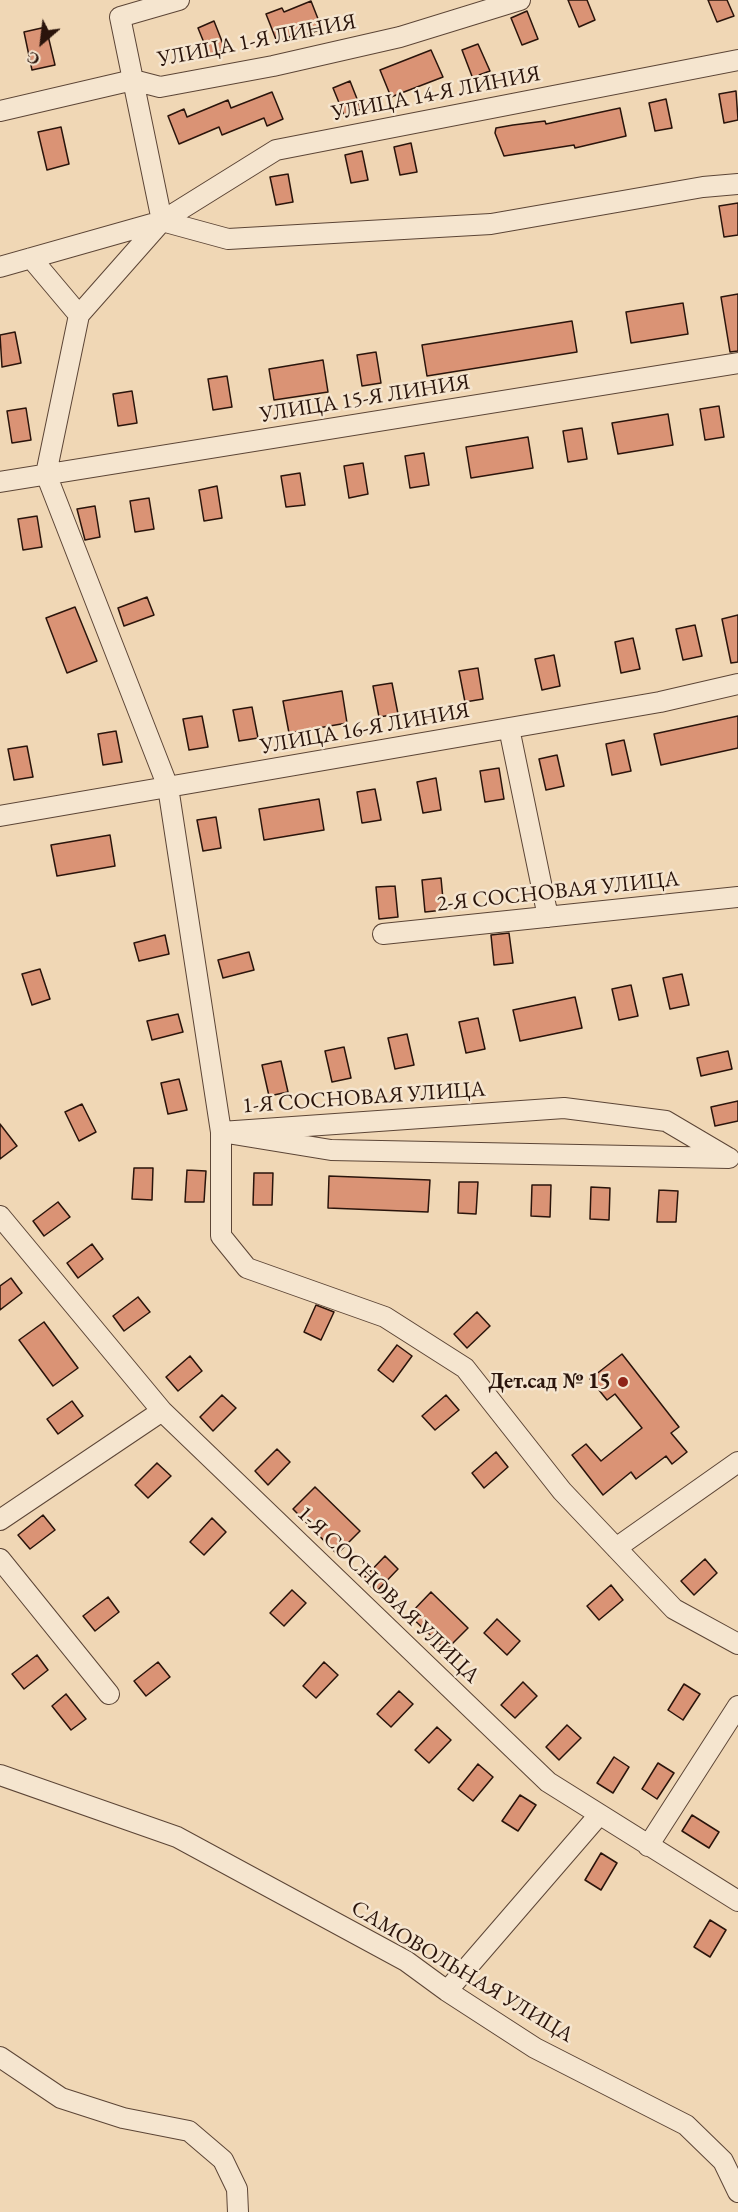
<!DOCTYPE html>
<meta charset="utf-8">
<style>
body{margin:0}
#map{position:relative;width:738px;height:2212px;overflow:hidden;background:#f0d7b5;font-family:"EB Garamond",serif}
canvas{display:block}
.north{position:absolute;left:12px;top:12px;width:60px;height:60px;-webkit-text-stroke:4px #f5e5cf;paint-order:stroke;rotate:208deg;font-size:16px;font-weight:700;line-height:24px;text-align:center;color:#2a140b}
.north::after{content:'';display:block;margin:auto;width:21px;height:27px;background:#2a140b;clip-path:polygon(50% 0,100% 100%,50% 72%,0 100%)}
</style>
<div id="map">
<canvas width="738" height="2212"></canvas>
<div class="north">С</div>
</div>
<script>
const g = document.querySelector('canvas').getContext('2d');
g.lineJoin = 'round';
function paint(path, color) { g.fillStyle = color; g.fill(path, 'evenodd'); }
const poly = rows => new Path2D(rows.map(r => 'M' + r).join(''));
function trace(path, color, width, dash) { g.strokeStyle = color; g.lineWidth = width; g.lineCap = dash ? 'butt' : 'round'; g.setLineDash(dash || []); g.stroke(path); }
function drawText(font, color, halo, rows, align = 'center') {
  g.font = font + ' "EB Garamond",serif'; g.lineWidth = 5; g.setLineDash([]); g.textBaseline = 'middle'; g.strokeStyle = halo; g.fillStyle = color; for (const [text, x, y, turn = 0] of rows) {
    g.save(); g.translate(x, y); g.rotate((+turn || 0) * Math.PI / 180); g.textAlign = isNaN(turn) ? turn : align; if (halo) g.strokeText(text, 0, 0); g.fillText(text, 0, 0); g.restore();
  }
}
const building = poly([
 [568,0,587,0,595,20,579,27,568,0],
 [708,0,727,0,734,16,717,22,708,0],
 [311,1,322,29,305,35,304,31,277,42,266,14,282,8,284,12,311,1],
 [527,11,538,39,522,45,511,18,527,11],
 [214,21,225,49,209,55,198,28,214,21],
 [46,27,55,65,32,70,24,32,46,27],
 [478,44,490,71,479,75,478,92,462,50,478,44],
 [431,50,443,77,391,97,380,70,431,50],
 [350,81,361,109,344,115,333,88,350,81],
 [736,91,738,120,724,123,719,94,736,91],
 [272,92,283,119,267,126,264,118,222,135,219,127,179,144,168,116,184,109,187,117,228,100,231,108,272,92],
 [666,99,672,128,655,131,649,103,666,99],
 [620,108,626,136,575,148,574,145,504,156,495,133,496,128,513,125,545,121,546,124,620,108],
 [61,127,69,164,47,170,38,132,61,127],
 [411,143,417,172,400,175,394,147,411,143],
 [362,151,368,180,351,183,345,155,362,151],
 [288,174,293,202,276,205,270,177,288,174],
 [738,203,738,235,724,237,719,206,738,203],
 [738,294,738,351,730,352,721,297,738,294],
 [683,303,688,334,631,343,626,312,683,303],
 [572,321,577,352,427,376,422,345,572,321],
 [15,332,21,363,2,367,0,335,15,332],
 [376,352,381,383,362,386,357,355,376,352],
 [323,360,328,392,274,400,269,369,323,360],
 [227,376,232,407,213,410,208,379,227,376],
 [132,391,137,423,118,426,113,394,132,391],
 [719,406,724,437,705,440,700,409,719,406],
 [26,408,31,440,12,443,7,411,26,408],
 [668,414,673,445,618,454,612,423,668,414],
 [582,428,587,459,568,462,563,431,582,428],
 [528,437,533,468,471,478,466,447,528,437],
 [424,453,429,485,410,488,405,456,424,453],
 [363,463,368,494,349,498,344,466,363,463],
 [300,473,305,505,286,507,281,476,300,473],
 [217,486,222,518,204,521,199,490,217,486],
 [149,498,154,529,135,532,130,501,149,498],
 [95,506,100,537,85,540,77,509,95,506],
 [37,516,42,547,23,550,18,519,37,516],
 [147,597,154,615,124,626,118,608,147,597],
 [75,607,97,661,67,673,46,618,75,607],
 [738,615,738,662,731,663,722,619,738,615],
 [695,625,702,656,683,660,676,629,695,625],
 [633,638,640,669,621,673,615,642,633,638],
 [554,655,560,686,542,690,535,659,554,655],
 [478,668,483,699,465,702,459,671,478,668],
 [392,683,398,714,379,717,373,686,392,683],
 [342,691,347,723,289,733,283,701,342,691],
 [252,707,258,738,239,741,233,710,252,707],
 [202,716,208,747,189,750,183,719,202,716],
 [738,716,738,748,661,765,654,734,738,716],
 [116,731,122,762,103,765,98,734,116,731],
 [624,740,631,771,612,775,606,744,624,740],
 [27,746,33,777,14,780,8,749,27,746],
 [557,755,564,786,546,790,539,759,557,755],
 [499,768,504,799,485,802,480,771,499,768],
 [436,778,441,810,423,813,417,782,436,778],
 [375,789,381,820,362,823,357,792,375,789],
 [319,799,324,830,264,840,259,809,319,799],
 [216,817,221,848,203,851,197,820,216,817],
 [110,835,115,866,57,876,51,845,110,835],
 [441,878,444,910,425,912,422,880,441,878],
 [395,886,398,917,379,919,376,887,395,886],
 [509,933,513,963,494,965,491,935,509,933],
 [165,935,169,954,139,961,134,943,165,935],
 [249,952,254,970,223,978,218,960,249,952],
 [40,969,50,999,32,1005,22,974,40,969],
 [682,974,689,1005,670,1009,663,978,682,974],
 [631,985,638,1016,619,1020,612,989,631,985],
 [575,997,582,1028,520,1041,513,1010,575,997],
 [178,1014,183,1032,152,1040,147,1021,178,1014],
 [478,1018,485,1049,466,1053,459,1022,478,1018],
 [407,1034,414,1065,395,1069,388,1038,407,1034],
 [344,1047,351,1078,332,1082,325,1051,344,1047],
 [728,1051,732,1069,701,1076,697,1058,728,1051],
 [281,1061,288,1092,269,1096,262,1065,281,1061],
 [179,1079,187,1110,168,1114,161,1083,179,1079],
 [738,1101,738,1121,715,1126,711,1107,738,1101],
 [82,1104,96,1132,79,1141,65,1112,82,1104],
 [0,1124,17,1146,0,1159,0,1124],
 [134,1168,153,1168,152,1200,132,1199,134,1168],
 [187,1170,206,1171,204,1202,185,1202,187,1170],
 [254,1173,273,1173,272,1205,253,1205,254,1173],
 [329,1176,430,1180,428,1212,328,1208,329,1176],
 [459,1182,478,1182,476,1214,458,1213,459,1182],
 [532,1185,551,1185,550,1217,531,1216,532,1185],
 [591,1187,610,1188,609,1220,590,1219,591,1187],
 [659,1190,678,1191,676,1222,657,1222,659,1190],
 [58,1202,70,1217,44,1236,33,1221,58,1202],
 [92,1244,103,1259,78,1278,67,1263,92,1244],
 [11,1278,22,1293,0,1310,0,1286,11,1278],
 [138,1297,150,1312,124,1331,113,1316,138,1297],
 [316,1305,334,1312,321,1340,304,1332,316,1305],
 [477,1312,490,1326,467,1348,454,1334,477,1312],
 [44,1322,78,1368,53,1386,19,1340,44,1322],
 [397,1345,412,1356,393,1382,378,1370,397,1345],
 [622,1354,679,1427,671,1433,687,1452,672,1464,666,1456,636,1479,631,1472,603,1495,572,1455,586,1444,601,1461,642,1428,615,1394,607,1400,590,1379,622,1354],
 [190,1356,202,1371,178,1391,166,1377,190,1356],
 [222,1395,236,1408,213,1431,200,1417,222,1395],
 [446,1395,459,1410,435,1430,422,1416,446,1395],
 [72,1401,83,1416,58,1434,47,1419,72,1401],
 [277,1449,290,1462,268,1485,255,1471,277,1449],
 [496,1452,508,1467,484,1488,472,1473,496,1452],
 [157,1463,171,1476,148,1498,135,1485,157,1463],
 [315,1487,360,1531,337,1554,293,1509,315,1487],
 [43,1515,55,1530,30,1549,18,1535,43,1515],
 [212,1518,226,1532,204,1555,190,1542,212,1518],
 [385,1556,398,1569,376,1592,363,1579,385,1556],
 [705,1559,717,1573,694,1595,681,1581,705,1559],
 [611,1585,623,1600,599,1620,587,1606,611,1585],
 [292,1590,306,1603,284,1626,270,1613,292,1590],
 [431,1592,468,1628,446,1650,409,1615,431,1592],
 [108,1597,119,1612,95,1631,83,1616,108,1597],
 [497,1619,520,1641,507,1655,484,1633,497,1619],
 [37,1655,48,1670,24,1689,12,1674,37,1655],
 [158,1662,170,1677,146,1696,134,1681,158,1662],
 [324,1662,338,1675,316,1698,303,1686,324,1662],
 [523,1682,537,1696,515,1718,501,1705,523,1682],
 [684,1684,700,1694,683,1720,668,1710,684,1684],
 [399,1691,413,1704,391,1727,377,1714,399,1691],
 [66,1694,86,1719,71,1730,52,1706,66,1694],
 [567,1725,581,1738,559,1760,546,1747,567,1725],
 [437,1727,451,1740,429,1763,415,1750,437,1727],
 [614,1757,629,1767,613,1793,597,1783,614,1757],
 [658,1763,674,1773,657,1799,642,1789,658,1763],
 [478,1764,493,1777,473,1801,458,1789,478,1764],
 [520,1795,536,1805,518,1831,502,1821,520,1795],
 [692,1815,719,1832,709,1848,682,1831,692,1815],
 [601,1853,617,1863,601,1890,585,1880,601,1853],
 [710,1920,726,1930,710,1957,694,1947,710,1920]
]);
const minor = poly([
 [0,111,133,80,160,87,273,66,400,37,520,0],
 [162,221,120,17,179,0],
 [31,258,79,315],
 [0,267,162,221,228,239,491,224,703,187,738,184],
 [0,482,738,363],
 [509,728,548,917],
 [0,816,660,702,738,684],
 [383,934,738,897],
 [727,1157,666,1121,564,1108,221,1132,221,1236,247,1268,385,1317,465,1368,562,1491,674,1609,738,1644],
 [729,1158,331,1150,221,1132,168,787,46,474,79,315,162,221,276,150,738,60],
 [0,1216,162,1411,548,1782,738,1901],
 [0,1520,162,1411],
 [616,1548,738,1462],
 [0,1559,109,1694],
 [0,1775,177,1837,406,1961,447,1991,535,2048,686,2125,723,2161,738,2192],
 [648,1846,738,1706],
 [447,1991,599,1815],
 [0,2057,61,2098,123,2118,189,2131,223,2160,237,2189,238,2212]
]);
const markers = [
 [623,1382,6,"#8f2418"]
];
const streetNames = [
 ["УЛИЦА 1-Я ЛИНИЯ",257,41,-11],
 ["УЛИЦА 14-Я ЛИНИЯ",436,94,-11],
 ["УЛИЦА 15-Я ЛИНИЯ",365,399,-9],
 ["УЛИЦА 16-Я ЛИНИЯ",365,729,-10],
 ["2-Я СОСНОВАЯ УЛИЦА",558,892,-6],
 ["1-Я СОСНОВАЯ УЛИЦА",364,1098,-4],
 ["1-Я СОСНОВАЯ УЛИЦА",388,1595,44],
 ["САМОВОЛЬНАЯ УЛИЦА",462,1972,31]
];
const poiNames = [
 ["Дет.сад № 15",611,1382]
];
paint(building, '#da9375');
trace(building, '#2a140b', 1.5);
trace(minor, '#5c4536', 22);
trace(minor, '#f5e5cf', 20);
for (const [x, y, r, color] of markers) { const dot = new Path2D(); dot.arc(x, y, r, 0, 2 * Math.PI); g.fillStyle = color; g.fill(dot); trace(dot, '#f5e5cf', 2); }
drawText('22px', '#2a140b', '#f5e5cf', streetNames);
drawText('bold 22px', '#2a140b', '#f5e5cf', poiNames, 'right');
</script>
